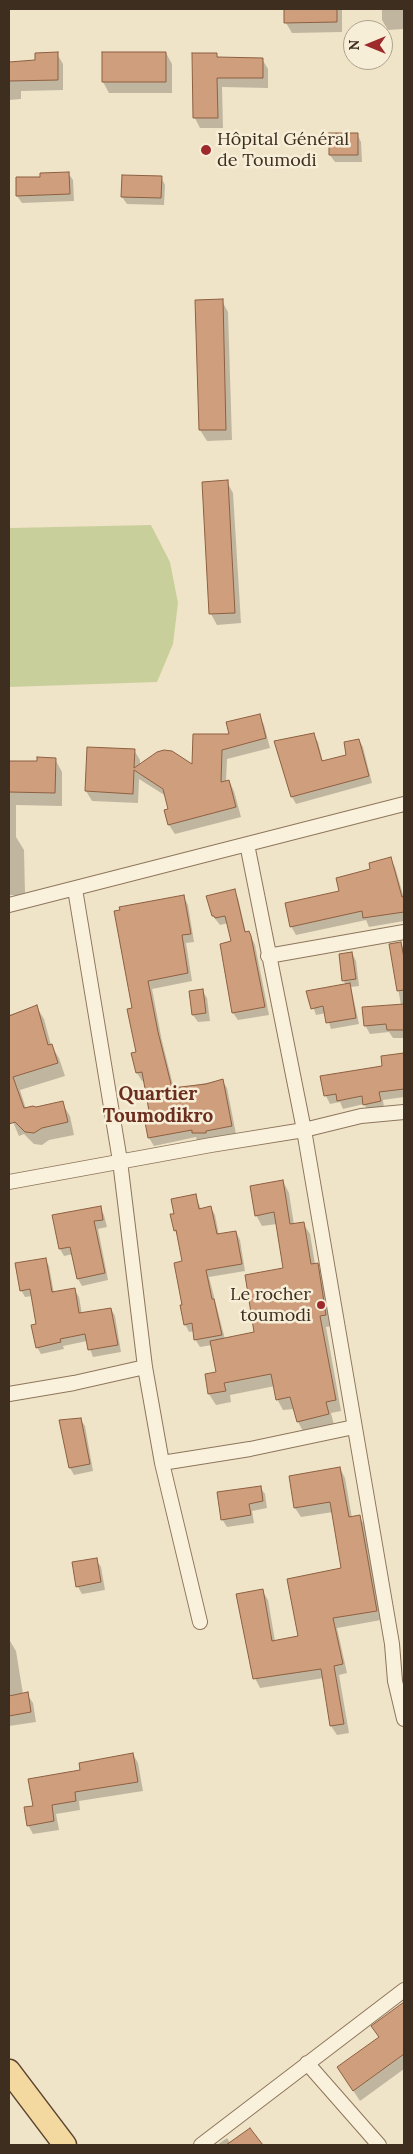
<!DOCTYPE html>
<meta charset="utf-8">
<style>
body{margin:0}
#map{position:relative;width:413px;height:2154px;overflow:hidden;background:#f0e4c8;font-family:Lora,serif}
canvas{display:block}
.frame{position:absolute;inset:0;border:10px solid #3d2e20;pointer-events:none}
.north{position:absolute;left:343px;top:20px;width:50px;height:50px;box-sizing:border-box;background:#f7eed8;border:1px solid #ada18e;border-radius:50%;rotate:270deg;font-size:14px;font-weight:700;line-height:20px;text-align:center;color:#3d2e20}
.north::after{content:'';display:block;margin:auto;width:18px;height:22px;background:#9e2a2b;clip-path:polygon(50% 0,100% 100%,50% 72%,0 100%)}
</style>
<div id="map">
<canvas width="413" height="2154"></canvas>
<div class="frame"></div>
<div class="north">N</div>
</div>
<script>
const g = document.querySelector('canvas').getContext('2d');
g.lineJoin = 'round';
function paint(path, color) { g.fillStyle = color; g.fill(path, 'evenodd'); }
const poly = rows => new Path2D(rows.map(r => 'M' + r).join(''));
function trace(path, color, width, dash) { g.strokeStyle = color; g.lineWidth = width; g.lineCap = dash ? 'butt' : 'round'; g.setLineDash(dash || []); g.stroke(path); }
function drawText(font, color, halo, rows, align = 'center') {
  g.font = font + ' Lora,serif'; g.lineWidth = 5; g.setLineDash([]); g.textBaseline = 'middle'; g.strokeStyle = halo; g.fillStyle = color; for (const [text, x, y, turn = 0] of rows) {
    g.save(); g.translate(x, y); g.rotate((+turn || 0) * Math.PI / 180); g.textAlign = isNaN(turn) ? turn : align; if (halo) g.strokeText(text, 0, 0); g.fillText(text, 0, 0); g.restore();
  }
}
const green = poly([
 [151,525,170,562,178,603,173,644,157,682,9,687,9,528]
]);
const shadow = poly([
 [285,9,342,9,342,32,292,33,286,23],
 [382,9,404,9,404,29,388,30,382,20],
 [166,53,172,64,172,93,109,93,103,82],
 [57,54,63,64,63,90,21,91,21,99,9,100,9,63,36,61],
 [194,54,216,54,219,59,262,59,268,69,268,88,222,87,223,128,200,128,195,118],
 [357,134,361,142,362,162,335,162,330,155],
 [68,173,73,180,74,201,22,203,17,196,17,178,41,178],
 [161,177,165,185,164,205,127,204,122,197],
 [197,301,222,301,228,312,232,440,207,441,200,430],
 [227,482,233,493,241,623,217,625,211,614],
 [259,715,264,725,270,748,227,759,226,782,229,781,234,791,241,817,175,834,169,825,170,810,166,796,139,779,138,803,92,801,86,791,88,748,134,750,140,760,140,766,193,766],
 [313,735,318,742,323,762,348,756,359,740,363,747,372,783,296,804,292,797],
 [55,759,62,772,62,806,16,805,16,837,24,850,25,895,9,895,9,762,38,762],
 [390,859,395,867,404,898,404,921,369,927,366,920,296,935,291,926],
 [234,891,238,898,246,933,249,932,255,945,269,1015,238,1020,233,1013,221,945,233,942,228,923,220,925,213,916],
 [184,897,188,905,194,942,186,943,192,981,152,989,162,1041,174,1089,222,1080,227,1088,236,1134,197,1141,196,1137,154,1146,149,1138,151,1112,145,1080,142,1081,137,1073,133,1054,138,1053,133,1009],
 [401,943,404,950,404,1038,393,1038,389,1032,370,1034,365,1025,401,1005,390,945],
 [352,953,356,961,359,986,351,987,359,1024,331,1029,326,1013,316,1015,308,992,346,985,343,980],
 [202,990,207,998,210,1021,198,1022,193,1015],
 [36,1006,44,1019,51,1045,59,1058,65,1076,20,1090,26,1109,35,1109,62,1103,70,1116,74,1135,49,1140,42,1145,34,1144,24,1134,19,1136,9,1113,9,1015],
 [404,1054,404,1097,383,1100,384,1109,369,1112,364,1104,343,1109,340,1102,330,1104,326,1096,384,1067,383,1057],
 [283,1181,289,1193,294,1225,303,1223,310,1234,315,1264,317,1264,324,1275,332,1326,326,1327,341,1411,331,1413,334,1425,304,1433,298,1422,294,1409,283,1410,277,1399,275,1386,230,1395,231,1402,216,1405,209,1394,218,1373,212,1345,200,1347,195,1339,194,1331,189,1332,185,1324,183,1262,178,1237,175,1230,175,1215,195,1195,201,1209,211,1208,215,1215,219,1235,236,1232,240,1240,245,1271,209,1277,225,1339,256,1333,284,1269,277,1224,262,1226,256,1215],
 [100,1207,104,1215,107,1227,98,1229,108,1280,82,1286,78,1279,73,1254,64,1256,60,1249],
 [45,1259,49,1266,54,1293,74,1289,79,1297,82,1314,111,1309,115,1316,121,1352,93,1357,87,1341,63,1346,64,1349,41,1354,37,1347,38,1325,33,1296,25,1297,21,1290],
 [80,1419,85,1426,93,1471,74,1475,70,1468],
 [340,1468,345,1478,352,1518,359,1516,365,1526,381,1620,337,1628,347,1673,339,1675,349,1733,337,1735,331,1726,324,1678,260,1688,255,1678,262,1590,268,1600,275,1641,300,1637,343,1569,333,1512,301,1517,295,1508],
 [260,1487,265,1494,267,1508,252,1511,254,1523,227,1527,222,1519],
 [96,1559,101,1567,105,1590,82,1594,78,1587,73,1563],
 [10,1641,16,1651,23,1694,27,1694,33,1703,36,1722,9,1726],
 [133,1754,138,1763,143,1791,79,1801,80,1810,56,1814,59,1830,33,1834,28,1825,34,1807,82,1771],
 [402,2005,404,2008,404,2069,360,2101,345,2078,379,2038,373,2026],
 [250,2130,261,2145,217,2145,227,2138,231,2144]
]);
const building = poly([
 [284,9,337,9,337,22,284,23,284,9],
 [58,52,58,80,9,81,9,62,35,60,35,53,58,52],
 [102,52,166,52,166,82,102,82,102,52],
 [192,53,217,53,217,57,263,58,263,78,217,78,218,118,193,118,192,53],
 [329,133,358,133,358,155,329,155,329,133],
 [69,172,70,194,16,196,16,177,40,177,40,173,69,172],
 [122,175,162,176,161,198,121,197,122,175],
 [223,299,226,430,199,430,195,300,223,299],
 [228,480,235,613,209,614,202,482,228,480],
 [260,714,266,738,222,750,221,782,229,780,236,807,168,825,164,810,168,809,163,789,134,770,133,794,85,791,87,747,135,749,134,768,157,752,164,750,172,751,192,764,193,734,229,734,226,722,260,714],
 [314,733,322,761,346,755,344,742,359,739,369,776,291,797,274,741,314,733],
 [37,757,56,758,55,793,9,792,9,761,37,761,37,757],
 [391,857,402,897,404,896,404,912,363,918,362,911,290,927,285,903,339,891,336,878,370,869,369,863,391,857],
 [235,889,245,932,249,931,251,936,265,1007,232,1013,220,944,231,941,225,916,215,918,214,916,212,916,206,896,235,889],
 [184,895,191,934,182,935,188,973,148,981,158,1032,172,1088,206,1084,223,1079,232,1126,206,1131,206,1133,192,1133,192,1130,148,1138,143,1112,149,1111,142,1072,136,1073,131,1053,136,1052,127,1009,132,1008,114,911,120,910,119,907,184,895],
 [401,942,404,958,404,990,397,991,389,944,401,942],
 [352,952,356,979,342,981,339,954,352,952],
 [350,983,356,1018,326,1023,323,1006,311,1009,306,991,350,983],
 [203,989,206,1013,192,1015,189,991,203,989],
 [404,1004,404,1030,387,1030,386,1024,364,1026,362,1007,404,1004],
 [37,1005,48,1045,52,1044,58,1063,13,1077,24,1108,33,1106,36,1107,63,1101,68,1122,42,1128,34,1133,25,1132,15,1122,9,1124,9,1016,37,1005],
 [404,1053,404,1089,379,1092,381,1101,363,1105,362,1096,337,1101,336,1094,324,1096,320,1076,382,1066,381,1056,404,1053],
 [283,1180,290,1224,304,1222,311,1264,318,1263,326,1315,320,1316,336,1400,326,1402,329,1414,297,1422,290,1397,276,1400,271,1374,224,1383,226,1391,208,1394,205,1374,216,1372,210,1341,254,1332,245,1275,283,1268,274,1212,255,1216,250,1186,283,1180],
 [196,1194,199,1209,211,1206,217,1234,236,1231,242,1264,206,1270,212,1299,214,1299,222,1335,194,1340,192,1323,184,1325,180,1305,182,1305,174,1263,182,1261,176,1230,174,1231,170,1214,174,1214,171,1199,196,1194],
 [101,1206,103,1220,94,1221,105,1273,77,1279,70,1247,59,1249,52,1215,101,1206],
 [46,1258,52,1292,75,1288,79,1313,111,1308,118,1345,88,1350,85,1334,60,1339,61,1342,36,1348,31,1325,36,1324,30,1289,20,1291,15,1263,46,1258],
 [81,1418,90,1464,69,1468,59,1420,81,1418],
 [340,1467,349,1517,360,1515,377,1611,333,1618,343,1664,334,1666,344,1724,330,1726,321,1669,253,1679,236,1594,263,1589,272,1641,298,1636,287,1579,341,1568,330,1502,294,1508,289,1476,340,1467],
 [261,1486,263,1501,249,1504,251,1515,221,1520,217,1492,261,1486],
 [97,1558,101,1582,76,1587,72,1562,97,1558],
 [28,1692,31,1712,9,1716,9,1696,28,1692],
 [133,1753,138,1782,75,1792,76,1801,52,1805,54,1821,27,1826,24,1807,33,1806,28,1779,80,1770,79,1763,133,1753],
 [404,2002,404,2054,353,2091,337,2067,379,2037,371,2026,404,2002],
 [250,2128,263,2145,226,2145,250,2128]
]);
const minor = poly([
 [247,844,304,1130,392,1644,395,1681,404,1719],
 [75,889,120,1161,145,1367,162,1463,200,1622],
 [9,905,404,804],
 [268,956,404,932],
 [9,1182,211,1145,304,1130,361,1116,404,1112],
 [9,1394,74,1383,145,1367],
 [162,1463,250,1449,354,1427],
 [307,2063,379,2145],
 [201,2145,404,1990]
]);
const primary = poly([
 [9,2071,65,2145]
]);
const markers = [
 [206,150,6,"#9e2a2b"],
 [321,1305,5,"#9e2a2b"]
];
const poiNames = [
 ["Hôpital Général",217,140],
 ["de Toumodi",217,161],
 ["Le rocher",311,1295,"right"],
 ["toumodi",311,1316,"right"]
];
const neighbourhoodNames = [
 ["Quartier",158,1095],
 ["Toumodikro",158,1117]
];
paint(green, '#c9cf9b');
paint(shadow, '#0003');
paint(building, '#cf9f7d');
trace(building, '#8d5f41', 1);
trace(minor, '#8d765c', 16);
trace(primary, '#5b4430', 25);
trace(minor, '#faf1dc', 14);
trace(primary, '#f3d9a0', 22);
for (const [x, y, r, color] of markers) { const dot = new Path2D(); dot.arc(x, y, r, 0, 2 * Math.PI); g.fillStyle = color; g.fill(dot); trace(dot, '#f7eed8', 2); }
drawText('18px', '#3d2e20', '#f7eed8', poiNames, 'left');
drawText('bold 19px', '#6b2e1e', '#f7eed8', neighbourhoodNames);
</script>
